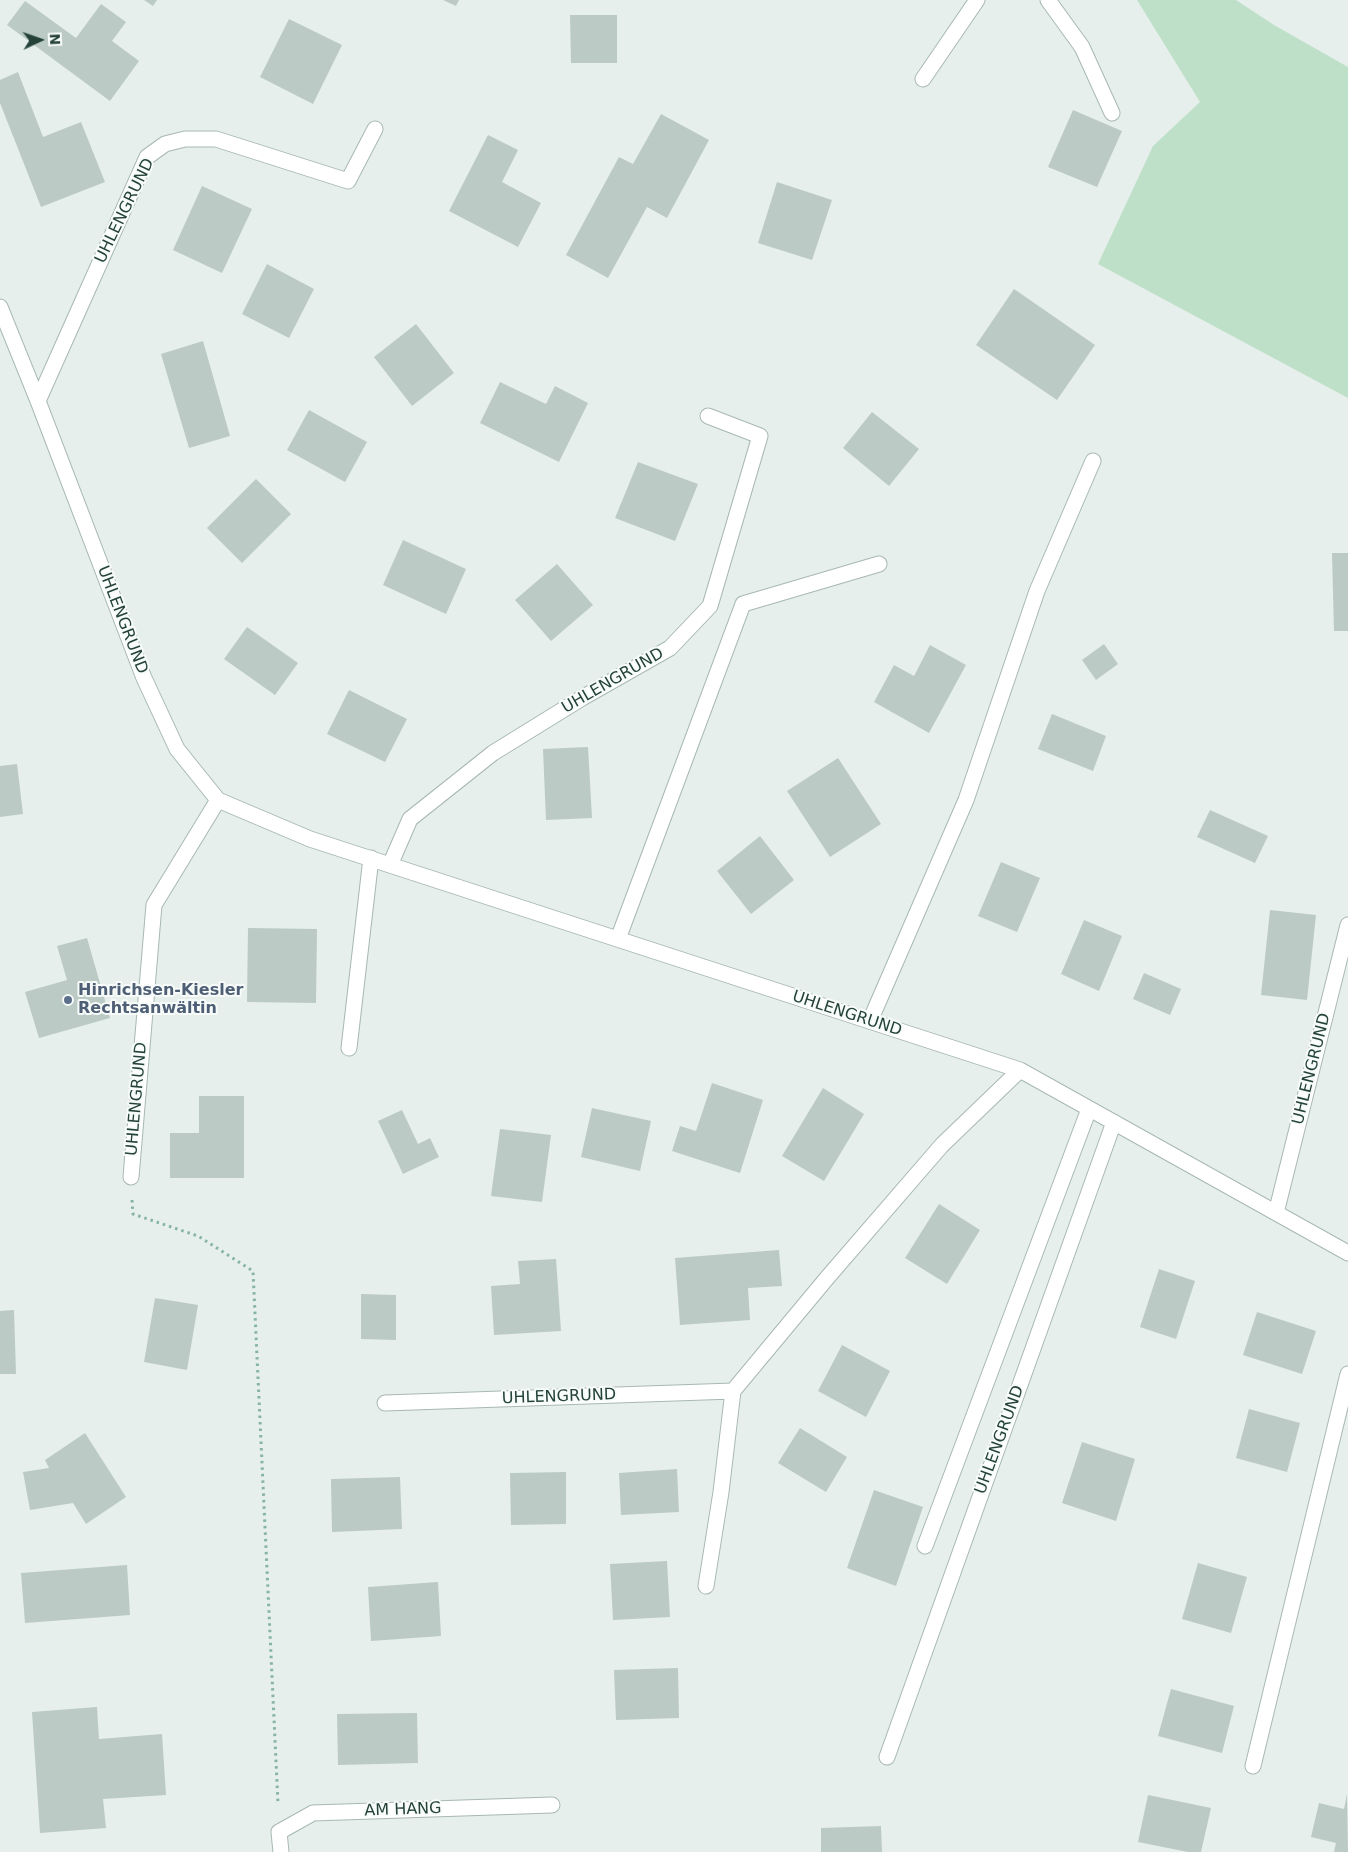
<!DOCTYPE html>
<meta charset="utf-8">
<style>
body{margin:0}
#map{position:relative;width:1348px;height:1852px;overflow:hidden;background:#e6efeb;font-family:"DejaVu Sans",sans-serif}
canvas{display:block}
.north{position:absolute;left:15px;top:15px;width:50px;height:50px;-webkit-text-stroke:4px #f7fbf9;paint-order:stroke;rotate:87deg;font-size:14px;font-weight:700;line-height:20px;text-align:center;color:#24423a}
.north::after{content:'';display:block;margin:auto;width:18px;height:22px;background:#24423a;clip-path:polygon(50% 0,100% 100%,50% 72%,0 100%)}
</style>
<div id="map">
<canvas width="1348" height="1852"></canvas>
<div class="north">N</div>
</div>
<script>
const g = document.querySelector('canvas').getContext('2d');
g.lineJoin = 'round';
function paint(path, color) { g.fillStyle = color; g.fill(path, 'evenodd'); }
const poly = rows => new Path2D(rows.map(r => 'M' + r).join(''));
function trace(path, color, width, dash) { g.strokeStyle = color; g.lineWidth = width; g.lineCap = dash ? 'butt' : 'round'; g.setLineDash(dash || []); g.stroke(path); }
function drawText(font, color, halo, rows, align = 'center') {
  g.font = font + ' "DejaVu Sans",sans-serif'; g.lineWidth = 4; g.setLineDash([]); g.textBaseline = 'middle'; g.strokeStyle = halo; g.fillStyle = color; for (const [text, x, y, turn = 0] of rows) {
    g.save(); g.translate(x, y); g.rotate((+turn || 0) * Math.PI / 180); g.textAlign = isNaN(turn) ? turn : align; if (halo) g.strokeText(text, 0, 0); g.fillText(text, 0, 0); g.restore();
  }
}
const green = poly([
 [1137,0,1236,0,1274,25,1348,67,1348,398,1098,264,1153,146,1200,102]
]);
const building = poly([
 [144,0,157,0,153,6],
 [443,0,459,0,456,6],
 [25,1,76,38,101,4,126,22,112,41,139,61,110,101,7,25],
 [570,15,617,15,617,63,571,63],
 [289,19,342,45,313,104,260,77],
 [18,72,43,137,81,122,105,182,41,207,0,103,0,80],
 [1073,110,1122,131,1097,187,1048,167],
 [661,114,709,140,667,218,647,207,608,278,566,255,619,157,633,164],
 [488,135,518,150,502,182,541,203,518,247,449,211],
 [777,182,832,200,812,260,758,243],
 [202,186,252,209,222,273,173,250],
 [267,264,314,289,289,338,242,314],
 [1014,289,1095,345,1057,400,976,345],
 [416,324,454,373,412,406,374,357],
 [203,341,230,436,189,448,161,354],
 [500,382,546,404,555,386,588,403,559,462,480,423],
 [309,410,367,442,345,482,287,450],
 [872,412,919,449,889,486,843,448],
 [638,462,698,484,675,541,615,518],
 [256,479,291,514,242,563,207,528],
 [403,540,466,569,446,614,383,585],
 [1332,553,1348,553,1348,631,1334,631],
 [557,564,593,605,551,641,515,600],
 [247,627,298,663,275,695,224,659],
 [1104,644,1118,664,1096,680,1082,660],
 [930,645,966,665,929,733,874,702,894,665,914,676],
 [349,690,407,719,385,762,327,734],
 [1052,714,1106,736,1093,771,1038,749],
 [588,747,592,818,546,820,543,749],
 [838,758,881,824,830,857,787,791],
 [17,764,23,814,0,817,0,766],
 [1210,810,1268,836,1255,863,1197,837],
 [760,836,794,880,751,914,717,871],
 [1001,862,1040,878,1017,932,978,916],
 [1270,910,1316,915,1307,1000,1261,995],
 [1084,920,1122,936,1099,991,1061,974],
 [248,928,317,929,316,1003,247,1002],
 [87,938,110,1018,39,1038,25,992,67,980,57,946],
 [1144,973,1181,989,1170,1015,1133,999],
 [712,1083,763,1100,740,1173,672,1151,680,1126,696,1131],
 [823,1088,864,1114,824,1181,782,1156],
 [199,1096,244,1096,244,1178,170,1178,170,1133,199,1133],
 [592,1108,651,1121,640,1171,581,1157],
 [402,1110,418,1144,430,1138,439,1157,403,1174,378,1121],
 [500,1129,551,1135,542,1202,491,1196],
 [939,1204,980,1230,947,1284,905,1258],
 [779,1250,782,1286,748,1288,750,1320,680,1325,675,1258],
 [556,1259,561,1331,494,1335,491,1286,520,1284,518,1261],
 [1159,1269,1195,1281,1176,1339,1140,1327],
 [361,1294,396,1295,396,1340,361,1339],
 [155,1298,198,1305,187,1370,144,1362],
 [14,1310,16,1374,0,1374,0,1311],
 [1257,1312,1316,1331,1302,1374,1243,1355],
 [842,1345,890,1371,866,1417,818,1391],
 [1249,1409,1300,1423,1287,1472,1236,1458],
 [800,1428,847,1457,826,1492,778,1463],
 [85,1433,126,1497,86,1524,73,1503,30,1510,23,1472,49,1468,45,1460],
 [1082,1442,1135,1459,1116,1521,1062,1503],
 [677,1469,679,1512,621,1515,619,1473],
 [566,1472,566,1524,511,1525,510,1473],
 [400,1477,402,1529,332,1532,331,1479],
 [874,1490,923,1507,896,1586,847,1568],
 [667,1561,670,1617,613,1620,610,1564],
 [1198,1563,1247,1577,1231,1633,1182,1619],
 [127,1565,130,1615,25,1623,21,1573],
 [438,1582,441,1636,371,1641,368,1587],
 [678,1668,679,1718,616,1720,614,1670],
 [1171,1689,1234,1706,1222,1753,1158,1736],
 [97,1707,99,1739,162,1734,166,1795,103,1799,106,1828,40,1833,32,1712],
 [417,1713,418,1763,338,1765,337,1714],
 [1347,1794,1348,1852,1334,1852,1336,1843,1311,1837,1319,1803,1344,1809],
 [1148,1795,1211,1808,1201,1852,1188,1852,1138,1842],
 [881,1826,882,1852,821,1852,821,1828]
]);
const path = poly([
 [132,1200,133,1214,198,1236,253,1271,278,1804]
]);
const lane = poly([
 [1048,0,1082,47,1112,113],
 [870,1021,966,800,1037,591,1093,461],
 [349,1048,371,858]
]);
const street = poly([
 [923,79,977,0],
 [0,307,38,401,144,678,177,749,218,800,310,839,1020,1070,1348,1253],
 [38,401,147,157,165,144,185,139,216,139,348,181,375,129],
 [390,865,410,819,493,753,582,698,670,648,710,606,760,436,708,416],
 [618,939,743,604,879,564],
 [131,1177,154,905,218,800],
 [1276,1213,1348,925],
 [385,1403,733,1391],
 [925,1546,1089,1109],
 [706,1586,721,1492,733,1391,827,1278,942,1145,1020,1070],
 [887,1757,1114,1122],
 [1253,1766,1348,1374],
 [281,1852,279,1832,313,1813,552,1805]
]);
const markers = [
 [68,1000,5,"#5c6f8a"]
];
const streetNames = [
 ["UHLENGRUND",125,211,-64],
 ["UHLENGRUND",122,620,69],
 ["UHLENGRUND",613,681,-30],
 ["UHLENGRUND",847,1014,18],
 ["UHLENGRUND",1312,1069,-76],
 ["UHLENGRUND",137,1099,-85],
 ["UHLENGRUND",559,1397,-2],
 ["UHLENGRUND",1000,1440,-70],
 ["AM HANG",403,1810,-2]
];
const serviceNames = [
 ["Hinrichsen-Kiesler",78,991],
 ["Rechtsanwältin",78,1009]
];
paint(green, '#bfe0c8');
paint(building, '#bbcac4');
trace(lane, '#a8b8b2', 17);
trace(street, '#a8b8b2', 17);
trace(path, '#86b3a5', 3, [2.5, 4]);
trace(lane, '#fff', 15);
trace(street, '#fff', 15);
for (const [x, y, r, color] of markers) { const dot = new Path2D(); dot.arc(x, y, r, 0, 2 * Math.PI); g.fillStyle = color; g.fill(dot); trace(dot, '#f7fbf9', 2); }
drawText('16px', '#24423a', '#f7fbf9', streetNames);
drawText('bold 16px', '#4e5e75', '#f7fbf9', serviceNames, 'left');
</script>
